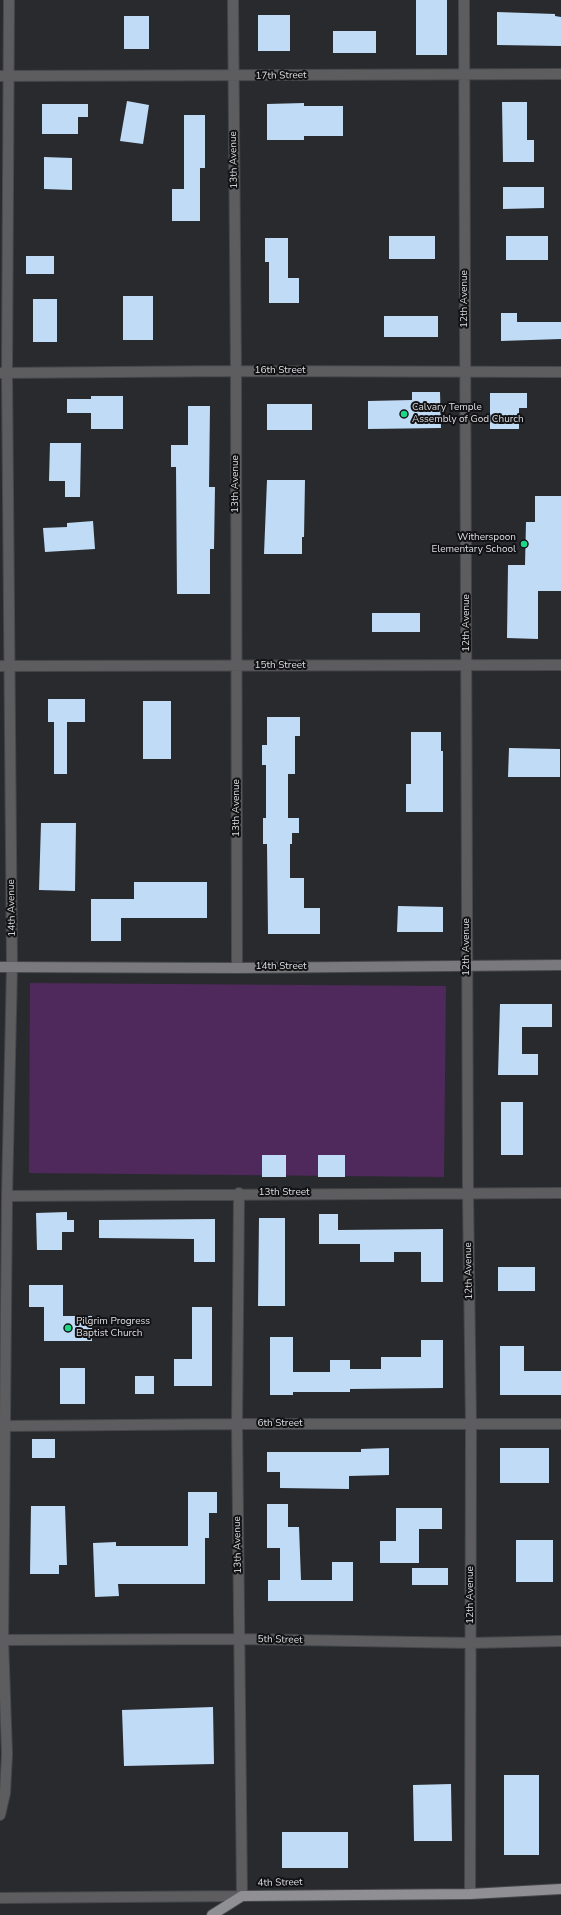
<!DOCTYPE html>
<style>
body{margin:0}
canvas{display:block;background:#282a2e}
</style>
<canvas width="561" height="1915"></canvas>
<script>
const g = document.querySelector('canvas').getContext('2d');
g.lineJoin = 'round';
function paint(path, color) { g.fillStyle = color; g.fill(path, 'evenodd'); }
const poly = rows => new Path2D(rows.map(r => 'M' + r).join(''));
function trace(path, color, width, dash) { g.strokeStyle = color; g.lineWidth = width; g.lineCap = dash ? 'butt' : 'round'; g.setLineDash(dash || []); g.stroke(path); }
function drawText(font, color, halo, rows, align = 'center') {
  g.font = font + ' "Nunito Sans",sans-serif'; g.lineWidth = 4; g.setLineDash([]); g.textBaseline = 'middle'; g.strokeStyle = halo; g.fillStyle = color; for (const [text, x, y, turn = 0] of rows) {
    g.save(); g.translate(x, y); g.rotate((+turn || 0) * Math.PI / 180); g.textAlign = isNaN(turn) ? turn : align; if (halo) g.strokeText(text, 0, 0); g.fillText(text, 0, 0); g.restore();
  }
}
const green = poly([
 [30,983,446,986,444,1177,29,1173]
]);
const building = poly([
 [416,0,447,0,447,55,416,55],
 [497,12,555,14,555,16,561,17,561,46,497,45],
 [258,15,290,15,290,51,258,51],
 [124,16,149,16,149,49,124,49],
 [333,31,376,31,376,53,333,53],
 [127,101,149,105,143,144,120,141],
 [502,102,527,102,527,140,534,140,534,162,503,162],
 [304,103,304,106,343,106,343,136,304,136,304,140,267,140,267,104],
 [42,104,88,104,88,117,78,117,78,134,42,134],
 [184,115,205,115,205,168,200,168,200,221,172,221,172,189,184,189],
 [44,157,72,158,72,190,44,189],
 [503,187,544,187,544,208,503,209],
 [389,236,435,236,435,259,389,259],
 [506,236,548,236,548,260,506,260],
 [265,238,288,238,288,278,299,278,299,303,269,303,269,262,265,262],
 [26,256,54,256,54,274,26,274],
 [123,296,153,296,153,340,123,340],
 [33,299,57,299,57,342,33,342],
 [501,313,517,313,517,322,561,322,561,339,501,341],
 [384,316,438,316,438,337,384,337],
 [412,392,440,392,441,428,368,429,368,401,412,400],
 [490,393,527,393,527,408,519,408,519,429,490,429],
 [91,396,123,396,123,429,91,429,91,413,67,413,67,399,91,399],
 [267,404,312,404,312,430,267,430],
 [188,406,210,406,209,487,215,487,214,549,210,549,210,594,177,594,176,467,171,467,171,445,188,445],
 [50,443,81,443,80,497,65,497,65,481,49,481],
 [267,480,305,480,304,537,302,537,302,554,264,554],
 [535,496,561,496,561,591,538,591,538,639,507,638,508,565,525,565,526,522,535,522],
 [93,521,95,549,45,552,43,528,67,527,67,523],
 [372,613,420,613,420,632,372,632],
 [48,699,85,699,85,722,67,722,67,774,54,774,54,722,48,722],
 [143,701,171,701,171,759,143,759],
 [267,717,300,717,300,736,295,736,295,774,288,774,288,818,299,818,299,833,292,833,292,844,290,844,290,878,304,878,304,908,320,908,320,934,268,934,267,844,263,844,263,818,266,818,266,765,262,765,262,745,267,745],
 [411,732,441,732,441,751,443,751,443,812,406,812,406,784,411,784],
 [509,748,560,749,560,777,508,777],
 [41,823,76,823,75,891,39,890],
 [134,882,207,882,207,918,121,918,121,941,91,941,91,899,134,899],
 [398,906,443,907,443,932,397,932],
 [500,1004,552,1004,552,1027,522,1027,522,1054,538,1054,538,1075,498,1075],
 [501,1102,523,1102,523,1155,501,1155],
 [262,1155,286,1155,286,1177,262,1177],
 [318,1155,345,1155,345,1177,318,1177],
 [67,1212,67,1220,74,1220,74,1232,62,1232,62,1250,37,1250,36,1213],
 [319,1214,338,1214,338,1230,443,1229,443,1282,421,1282,421,1252,394,1252,394,1262,360,1262,360,1244,319,1244],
 [259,1218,285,1218,285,1306,258,1306],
 [215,1219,215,1262,194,1262,194,1239,99,1238,99,1220],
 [498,1267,535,1267,535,1291,498,1291],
 [29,1285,63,1285,63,1316,92,1316,92,1341,44,1341,44,1307,29,1307],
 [192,1307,212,1307,212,1386,174,1386,174,1359,192,1359],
 [270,1337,293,1337,293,1372,330,1372,330,1360,350,1360,350,1369,381,1369,381,1357,421,1357,421,1340,443,1340,443,1388,350,1389,350,1392,293,1392,293,1395,270,1395],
 [500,1346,524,1346,524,1371,561,1371,561,1395,500,1395],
 [60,1368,85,1368,85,1404,60,1404],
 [135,1376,154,1376,154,1394,135,1394],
 [32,1439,55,1439,55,1458,32,1458],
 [389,1448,389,1475,349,1476,349,1489,280,1488,280,1472,267,1472,267,1452,361,1452,361,1449],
 [500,1448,549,1448,549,1483,500,1483],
 [188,1492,217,1492,217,1513,209,1513,209,1538,205,1538,205,1584,118,1584,119,1596,95,1597,93,1543,116,1542,116,1546,188,1546],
 [267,1504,288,1504,288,1527,299,1527,301,1580,332,1580,332,1562,353,1562,353,1601,268,1601,268,1580,280,1580,280,1548,267,1548],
 [31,1506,65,1506,67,1565,59,1565,59,1574,30,1574],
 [396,1508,442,1508,442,1529,419,1529,419,1563,380,1563,380,1541,396,1541],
 [516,1540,553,1540,553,1582,516,1582],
 [412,1568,448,1568,448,1585,412,1585],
 [213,1707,214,1764,124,1766,122,1710],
 [504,1775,539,1775,539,1855,504,1855],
 [451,1784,452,1841,414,1841,413,1785],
 [282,1832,348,1832,348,1868,282,1868]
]);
const street = poly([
 [233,0,236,371,237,968],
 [464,0,468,1194,471,1425,470,1894],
 [0,76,561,74],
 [1,373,236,371,561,372],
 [0,666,561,665],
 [7,1196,561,1193],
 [0,1428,5,1426,237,1424,561,1424],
 [0,1642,3,1640,239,1639,471,1643,561,1641],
 [0,1815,5,1793,7,1754,3,1640,7,1196,12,966,7,373,9,0],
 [0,1898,242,1896,237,1424,239,1193]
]);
const secondary = poly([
 [0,967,237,968,561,965]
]);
const primary = poly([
 [212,1915,242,1896,470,1894,561,1889]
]);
const markers = [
 [404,414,4,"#19d989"],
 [524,544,4,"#19d989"],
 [68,1328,4,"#19d989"]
];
const streetNames = [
 ["17th Street",281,76,-1],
 ["13th Avenue",234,160,-91],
 ["12th Avenue",465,299,-90],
 ["16th Street",280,371],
 ["13th Avenue",236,484,-90],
 ["12th Avenue",467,623,-90],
 ["15th Street",280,666],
 ["13th Avenue",237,808,-90],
 ["14th Avenue",12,908,-91],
 ["12th Avenue",467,947,-90],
 ["14th Street",281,967],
 ["13th Street",284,1193],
 ["12th Avenue",469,1271,-91],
 ["6th Street",280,1424],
 ["13th Avenue",238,1545,-91],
 ["12th Avenue",471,1595,-90],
 ["5th Street",280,1640,1],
 ["4th Street",280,1883,-1]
];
const poiNames = [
 ["Calvary Temple",412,408],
 ["Assembly of God Church",412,420],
 ["Witherspoon",516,538,"right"],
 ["Elementary School",516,550,"right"],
 ["Pilgrim Progress",76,1322],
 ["Baptist Church",76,1334]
];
paint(green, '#4f285c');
paint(building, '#c0dbf6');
trace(street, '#45474a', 12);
trace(secondary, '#45474a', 12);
trace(primary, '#45474a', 12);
trace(street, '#5d5d5f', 10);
trace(secondary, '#7a797d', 10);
trace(primary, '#908f94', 10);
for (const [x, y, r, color] of markers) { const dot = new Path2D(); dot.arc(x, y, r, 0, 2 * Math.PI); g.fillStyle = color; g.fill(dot); trace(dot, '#121214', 1.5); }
drawText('10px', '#dcdde0', '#121214', streetNames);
drawText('10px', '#dcdde0', '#121214', poiNames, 'left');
</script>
